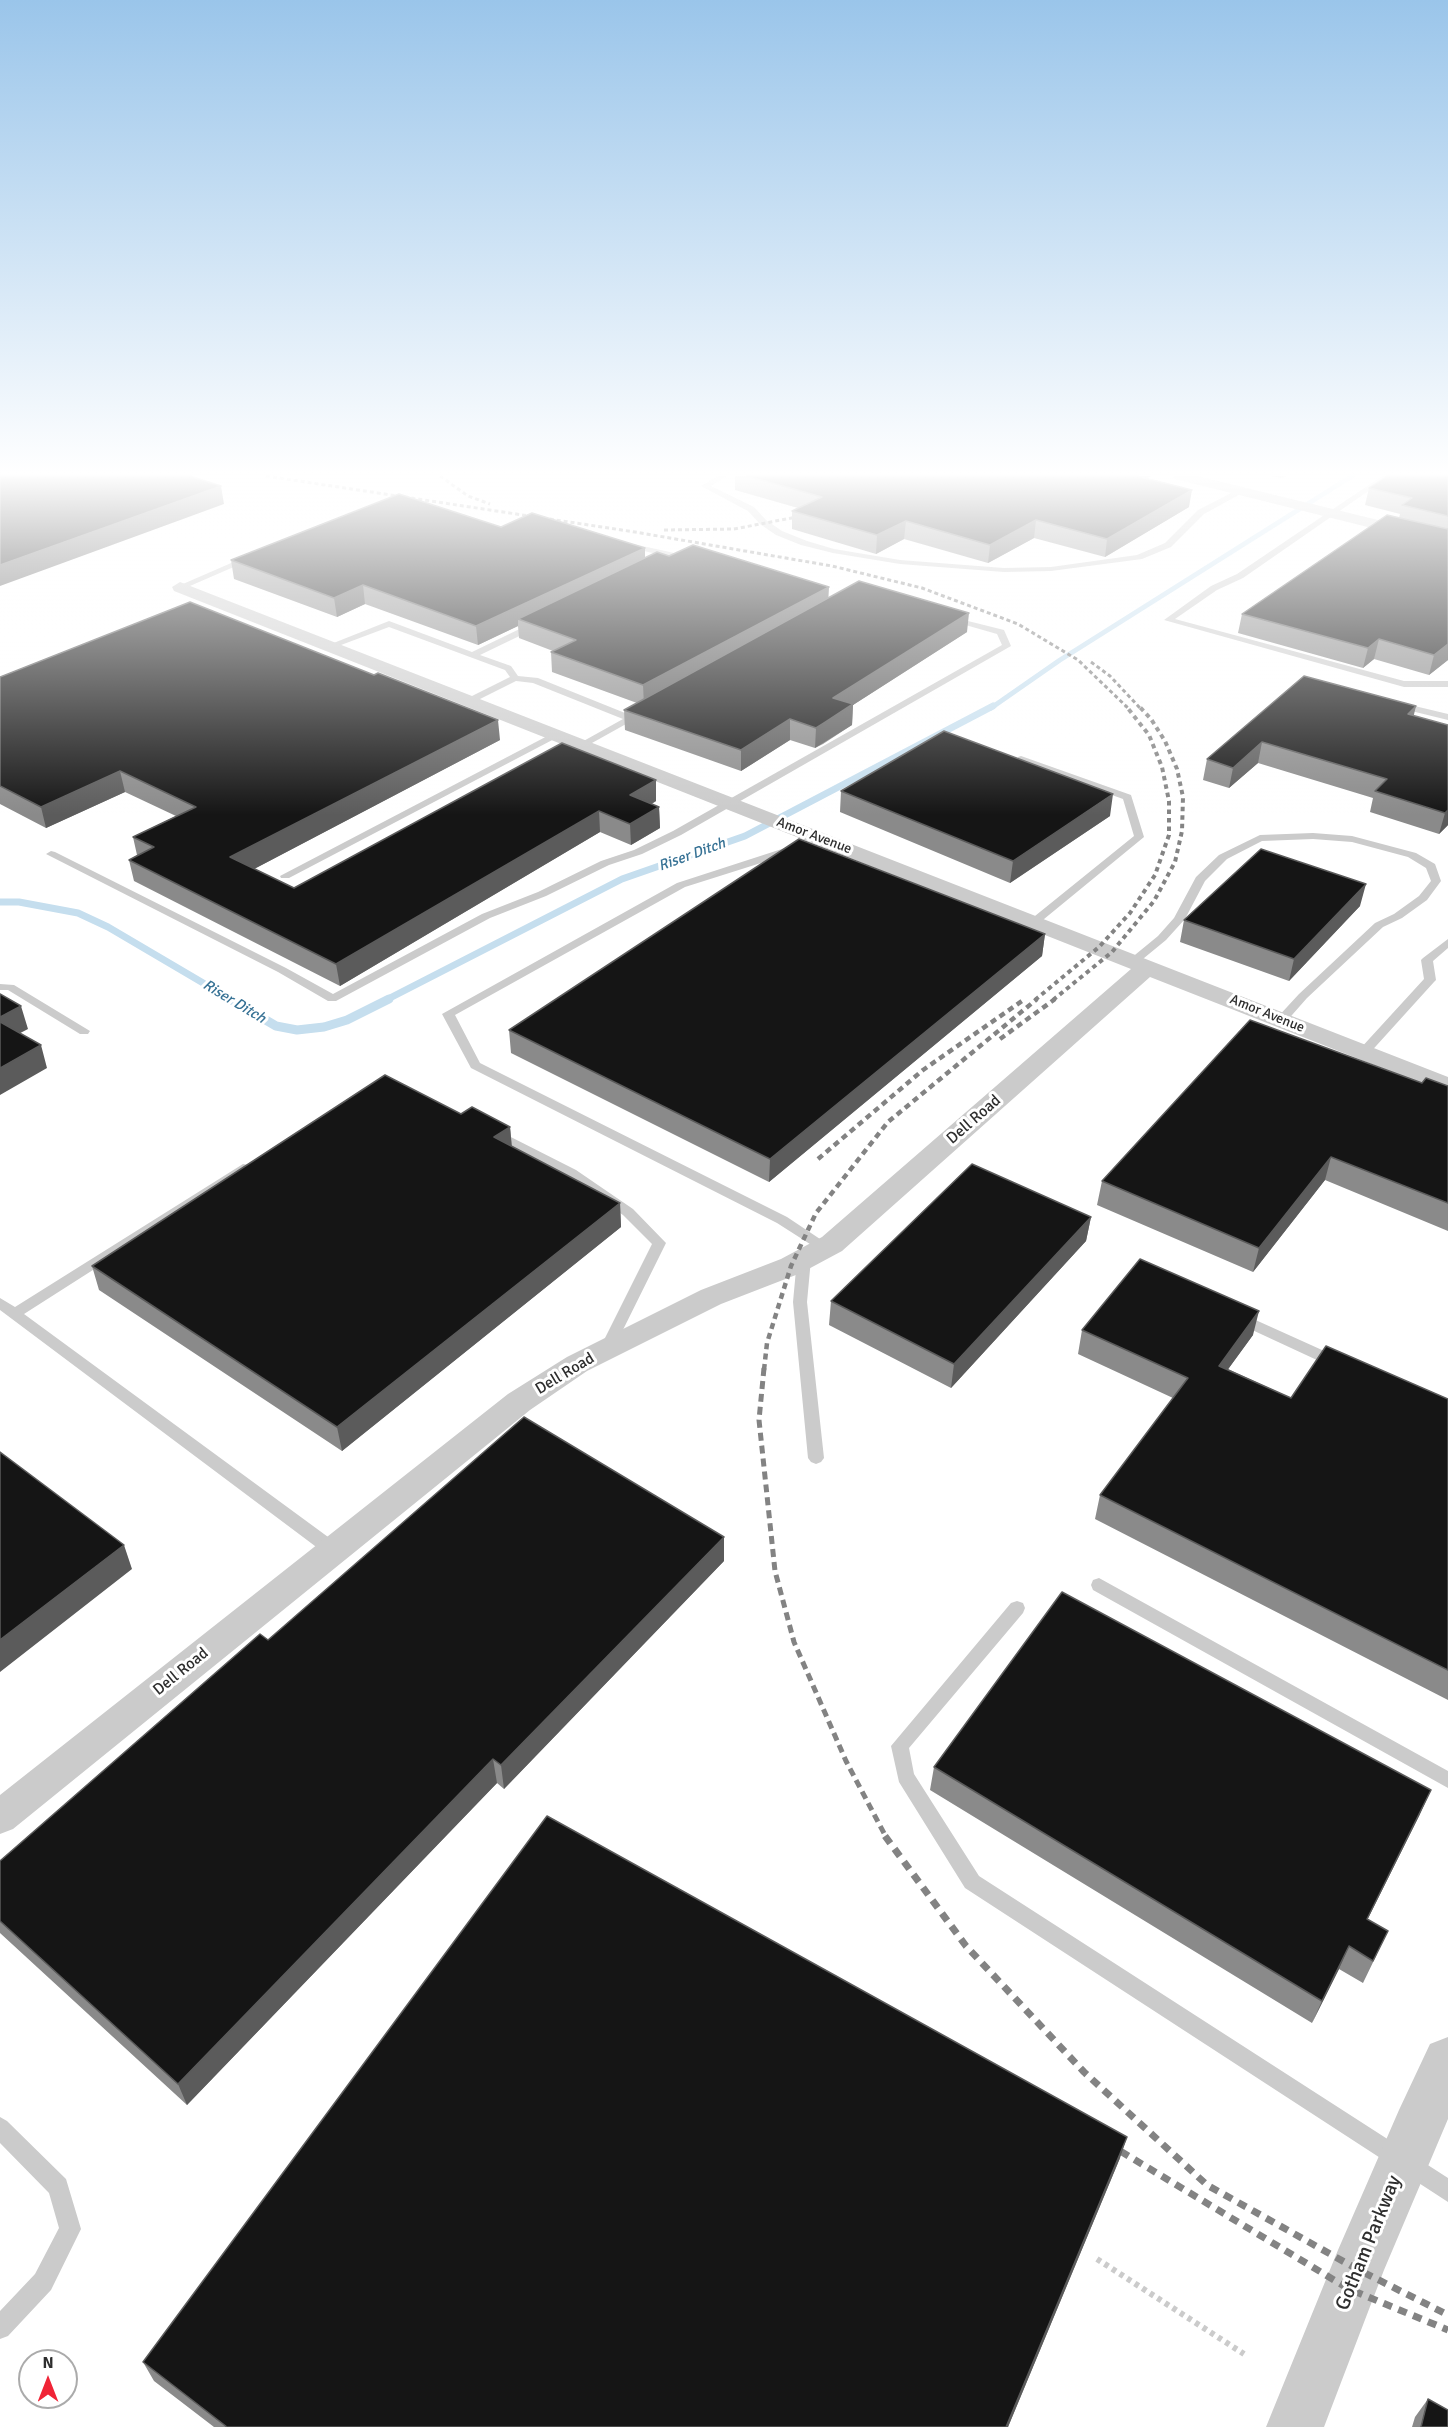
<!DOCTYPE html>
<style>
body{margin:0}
#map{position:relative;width:1448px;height:2427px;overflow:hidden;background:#fff;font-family:Signika,sans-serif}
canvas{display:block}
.north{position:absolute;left:18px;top:2349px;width:60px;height:60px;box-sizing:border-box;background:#fff;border:2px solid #ababab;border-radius:50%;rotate:0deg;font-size:16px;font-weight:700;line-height:24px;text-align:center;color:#2e2e2e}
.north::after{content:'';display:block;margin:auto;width:21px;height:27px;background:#f02436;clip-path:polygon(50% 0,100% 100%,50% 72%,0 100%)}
</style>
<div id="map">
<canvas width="1448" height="2427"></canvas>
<div class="north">N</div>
</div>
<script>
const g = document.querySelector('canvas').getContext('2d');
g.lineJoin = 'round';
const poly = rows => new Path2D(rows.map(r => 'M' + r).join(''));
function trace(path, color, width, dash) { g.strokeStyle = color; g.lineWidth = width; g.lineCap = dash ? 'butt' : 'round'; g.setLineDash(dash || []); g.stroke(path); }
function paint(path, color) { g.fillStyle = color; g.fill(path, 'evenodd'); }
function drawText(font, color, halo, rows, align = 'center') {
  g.font = font + ' Signika,sans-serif'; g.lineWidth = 6; g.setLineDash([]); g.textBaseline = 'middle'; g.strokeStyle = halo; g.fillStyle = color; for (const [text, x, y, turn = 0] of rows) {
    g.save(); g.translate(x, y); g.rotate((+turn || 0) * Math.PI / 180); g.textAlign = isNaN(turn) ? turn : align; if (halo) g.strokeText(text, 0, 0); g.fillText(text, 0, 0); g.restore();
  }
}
const streamFar2 = poly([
 [991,708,1060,660,1352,476]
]);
const streamFar1 = poly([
 [0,902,19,902,78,913,108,927,232,1000],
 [386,1000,622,879,745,836,993,706]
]);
const stream = poly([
 [230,999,276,1026,297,1030,324,1027,347,1020,389,999]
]);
const path = poly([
 [1097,2259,1244,2354]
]);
const service = poly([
 [718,476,727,476,711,486,754,507,766,520,782,531,807,541,834,549,900,560,1004,568,1051,567,1137,555,1165,543,1198,510,1239,489,1246,491,1204,514,1171,547,1142,559,1051,571,1004,572,900,564,833,553,801,545,776,535,760,524,748,511,701,486,718,476],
 [1382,476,1390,476,1243,578,1217,590,1175,619,1404,681,1448,681,1448,687,1404,687,1164,620,1211,586,1237,574,1382,476],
 [624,542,679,554,683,556,669,563,665,561,671,557,621,546,620,544,624,542],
 [245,557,252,559,183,589,176,587,245,557],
 [948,616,1004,630,1011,646,681,835,642,854,609,865,546,896,490,918,336,1001,328,1001,278,972,46,854,51,851,55,852,286,968,333,994,482,914,538,892,601,861,634,850,673,831,1002,645,997,634,948,620,948,616],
 [389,621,472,652,532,623,538,623,538,627,480,655,511,666,518,676,538,678,630,715,639,711,644,714,583,748,580,747,580,743,623,719,533,683,516,681,472,703,466,703,466,699,510,677,505,670,389,627,333,648,326,646,389,621],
 [1398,702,1448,714,1448,720,1395,707,1393,705,1398,702],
 [555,732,560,735,558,737,289,878,281,878,280,876,555,732],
 [1021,756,1131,795,1144,837,1038,924,1034,925,1030,924,1030,920,1134,836,1123,799,1018,761,1018,757,1021,756],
 [1313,833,1352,836,1416,853,1435,864,1441,881,1427,900,1402,918,1383,927,1307,998,1285,1023,1277,1023,1275,1020,1299,994,1375,923,1394,914,1419,896,1431,881,1426,868,1408,857,1352,842,1313,839,1262,841,1227,859,1205,881,1185,919,1166,940,1138,963,1130,963,1130,959,1158,936,1174,918,1196,877,1219,855,1260,835,1313,833],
 [788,847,793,850,783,856,685,887,455,1015,480,1063,787,1217,829,1245,831,1248,824,1253,777,1223,471,1068,442,1014,677,883,788,847],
 [1448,939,1448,948,1433,961,1436,980,1434,982,1367,1056,1359,1056,1357,1053,1359,1050,1424,979,1421,960,1423,958,1448,939],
 [0,984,14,985,90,1031,88,1034,80,1034,8,990,0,990,0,984],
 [497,1130,576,1170,633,1209,666,1243,612,1352,602,1352,600,1348,652,1244,623,1215,566,1176,492,1137,491,1134,497,1130],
 [243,1164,248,1165,250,1168,248,1171,24,1314,339,1545,341,1550,339,1555,333,1556,327,1555,0,1310,0,1298,15,1307,243,1164],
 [804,1254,811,1259,807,1302,824,1458,821,1462,816,1464,811,1462,808,1458,793,1302,797,1259,804,1254],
 [1240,1313,1342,1359,1344,1363,1342,1367,1337,1368,1332,1367,1235,1322,1233,1318,1235,1314,1240,1313],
 [1099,1578,1448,1771,1448,1788,1093,1590,1091,1585,1093,1580,1099,1578],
 [1017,1601,1023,1603,1025,1608,1023,1613,909,1748,914,1774,979,1876,1448,2178,1448,2202,965,1888,899,1782,891,1746,1011,1603,1017,1601],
 [0,2117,7,2121,66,2179,81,2229,51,2290,8,2336,0,2339,0,2311,35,2274,59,2228,49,2193,0,2143,0,2117]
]);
const minor = poly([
 [1173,476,1197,476,1448,537,1448,547,1175,479,1173,476],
 [180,582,1448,1077,1448,1094,1150,977,842,1251,801,1273,721,1304,587,1371,530,1410,13,1829,0,1834,0,1795,508,1394,567,1357,701,1290,781,1259,822,1237,1131,969,174,591,172,587,180,582]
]);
const tertiary = poly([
 [1448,2037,1448,2119,1384,2270,1324,2427,1266,2427,1338,2250,1399,2110,1430,2044,1448,2037]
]);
const railFar4 = poly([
 [266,476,635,532,832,566,922,588,1018,624,1078,660,1128,708],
 [440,476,468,496,490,504],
 [664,530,734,529,807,515],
 [1091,662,1110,676,1140,708]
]);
const railFar3 = poly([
 [1035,1000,1099,947,1130,913,1155,875,1169,835,1169,801,1162,767,1149,735,1126,706],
 [1053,1000,1112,952,1154,901,1175,862,1182,831,1183,797,1177,769,1165,741,1151,719,1139,706]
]);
const railFar2 = poly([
 [1000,1039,1055,999],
 [818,1159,923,1070,1022,1001],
 [764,1370,767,1343,791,1266,816,1213,888,1122,1037,999]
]);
const railFar1 = poly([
 [764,1368,759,1420,775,1571,794,1642,846,1761,886,1837]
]);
const rail = poly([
 [885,1836,966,1946,1084,2072,1207,2185,1357,2269,1448,2315],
 [1107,2143,1349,2289,1448,2330]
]);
const wall = poly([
 [735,476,1151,476,1147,478,1189,507,1105,557,1034,538,988,563,904,539,876,554,792,529,792,511,798,508,735,490],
 [1271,476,1286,476,1281,478],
 [1448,476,1448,660,1429,675,1374,659,1363,668,1238,633,1242,614,1399,518,1400,514,1365,505,1369,488],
 [501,527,645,548,645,558,669,556,829,598,967,632,853,705,852,725,823,744,815,748,790,740,741,771,625,730,624,710,637,703,552,672,551,652,553,651,519,638,518,626,478,645,365,604,337,617,234,579,231,560],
 [1304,676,1414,716,1448,725,1448,825,1439,834,1370,812,1373,798,1258,763,1229,788,1203,780,1207,759],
 [0,677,500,740,254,869,294,888,562,743,656,801,652,804,659,807,660,828,631,845,600,832,340,986,134,881,129,860,137,855,133,837,176,816,125,792,46,828,0,804],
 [841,791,1110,816,1010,883,840,812],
 [1360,906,1289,981,1180,942,1184,920],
 [1045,934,1042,956,769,1182,511,1053,509,1030],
 [1422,1083,1448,1086,1448,1231,1325,1180,1253,1272,1097,1205,1102,1181],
 [461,1114,510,1127,512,1147,620,1203,621,1227,342,1451,99,1290,92,1266],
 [1091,1217,1086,1241,951,1388,829,1325,831,1301],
 [1082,1330,1253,1335,1228,1369,1291,1398,1448,1399,1448,1700,1095,1519,1100,1495,1173,1398,1078,1354],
 [724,1561,504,1789,497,1783,187,2105,0,1933,0,1861,268,1640],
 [934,1767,1420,1814,1367,1920,1377,1954,1363,1983,1339,1969,1312,2023,930,1790],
 [1120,2158,1008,2427,214,2427,154,2381,143,2362],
 [1428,2399,1448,2427,1412,2427,1415,2417]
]);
const shadedWall = poly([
 [1127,476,1151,476,1124,491],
 [221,486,224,504,0,586,0,565],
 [1192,490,1189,507,1105,557,1107,539],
 [1036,520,1034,538,988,563,990,545],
 [906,521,904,539,876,554,877,535],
 [645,548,645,567,518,619,518,626,478,645,476,626],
 [363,585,365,604,337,617,334,598],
 [829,587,828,606,644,705,643,685],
 [969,613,967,632,853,705,852,725,815,748,816,728,833,698],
 [1379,639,1374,659,1363,668,1368,648],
 [1448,644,1448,660,1429,675,1434,655],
 [1416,706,1411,727,1408,714],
 [790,719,790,740,741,771,741,750],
 [498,720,500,740,235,879,230,857],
 [1262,742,1258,763,1229,788,1233,768],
 [120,771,125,792,46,828,41,807],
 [656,780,656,801,630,816,630,795],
 [1113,794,1110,816,1010,883,1013,861],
 [659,807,660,828,631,845,630,824],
 [1448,810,1448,825,1439,834,1445,813],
 [599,811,600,832,340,986,336,964],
 [1366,884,1360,906,1289,981,1294,959],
 [1045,934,1042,956,769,1182,770,1159],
 [21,1006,28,1029,3,1042,0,1033,0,1017],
 [41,1045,47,1068,0,1095,0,1068],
 [510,1127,512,1150,494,1137],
 [1331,1157,1325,1180,1253,1272,1259,1248],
 [620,1203,621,1227,342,1451,337,1427],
 [1091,1217,1086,1241,951,1388,954,1364],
 [1259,1311,1253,1335,1213,1390,1219,1366],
 [724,1537,724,1561,504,1789,501,1765],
 [124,1545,132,1569,0,1672,0,1640],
 [493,1759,497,1783,187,2105,178,2084],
 [1431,1790,1420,1814,1356,1942,1367,1919],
 [1349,1946,1339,1969,1312,2023,1322,2001],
 [1127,2137,1120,2158,1008,2427,1006,2427]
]);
const building = poly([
 [0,476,190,476,221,486,0,565,0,476],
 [747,476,1137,476,1192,490,1107,539,1036,520,990,545,906,521,877,535,792,511,822,497,747,476],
 [1387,476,1448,476,1448,516,1402,505,1412,498,1369,488,1387,476],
 [399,494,501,527,532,513,645,548,476,626,363,585,334,598,231,560,399,494],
 [1387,515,1448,529,1448,644,1434,655,1379,639,1368,648,1242,614,1387,515],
 [693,545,829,587,643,685,551,652,576,640,518,619,657,552,669,556,693,545],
 [859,581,969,613,833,698,853,704,824,723,816,728,790,719,741,750,624,710,859,581],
 [190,602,374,675,378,673,498,720,230,857,294,888,562,743,656,780,630,795,659,807,630,824,599,811,336,964,129,860,154,847,133,837,196,807,120,771,41,807,0,786,0,677,190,602],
 [1304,676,1416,706,1408,714,1448,725,1448,810,1445,813,1375,791,1387,779,1262,742,1233,768,1207,759,1304,676],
 [944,731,1113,794,1013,861,841,791,944,731],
 [799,839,1045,934,770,1159,509,1030,799,839],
 [1261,849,1366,884,1294,959,1184,920,1261,849],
 [0,994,21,1006,0,1017,0,994],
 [1250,1020,1422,1083,1426,1078,1448,1086,1448,1203,1331,1157,1259,1248,1102,1181,1250,1020],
 [0,1022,41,1045,0,1068,0,1022],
 [385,1075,461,1114,472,1107,510,1127,494,1137,620,1203,337,1427,92,1266,385,1075],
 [972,1164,1091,1217,954,1364,831,1301,972,1164],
 [1140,1259,1259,1311,1219,1366,1291,1398,1326,1346,1448,1399,1448,1670,1100,1495,1188,1378,1082,1330,1140,1259],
 [524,1417,724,1537,501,1765,493,1759,178,2084,0,1921,0,1861,260,1634,268,1640,524,1417],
 [0,1452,124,1545,0,1640,0,1452],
 [1062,1592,1431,1790,1367,1919,1388,1931,1373,1961,1349,1946,1322,2001,934,1767,1062,1592],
 [547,1816,1127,2137,1006,2427,227,2427,143,2362,547,1816],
 [1428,2399,1448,2410,1448,2427,1421,2427,1428,2399]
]);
const farStreetnames = [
 ["Amor Avenue",814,836,21],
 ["Amor Avenue",1267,1014,22]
];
const farWaternames = [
 ["Riser Ditch",692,855,-20],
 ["Riser Ditch",234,1002,31]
];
const streetNames = [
 ["Dell Road",974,1120,-41],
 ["Dell Road",565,1374,-31],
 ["Dell Road",181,1672,-39]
];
const nearStreetnames = [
 ["Gotham Parkway",1369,2243,-68]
];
trace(streamFar2, '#c5deee', 5);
trace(streamFar1, '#c5deee', 7);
trace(stream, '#c5deee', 9);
trace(path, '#cbcbcb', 6, [4.5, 4.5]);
paint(service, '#cbcbcb');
paint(minor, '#cbcbcb');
paint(tertiary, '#cbcbcb');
trace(railFar4, '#838383', 3, [4, 3]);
trace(railFar3, '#838383', 4, [4.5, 4]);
trace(railFar2, '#838383', 4.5, [6, 4.5]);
trace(railFar1, '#838383', 5, [8, 5]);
trace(rail, '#838383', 7, [9, 7]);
paint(wall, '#8a8a8a');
paint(shadedWall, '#5b5b5b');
paint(building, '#151515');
trace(building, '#5b5b5b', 1.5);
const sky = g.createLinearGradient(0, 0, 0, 815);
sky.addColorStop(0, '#9ac5ea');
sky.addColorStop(0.58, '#fff');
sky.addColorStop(1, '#ffffff00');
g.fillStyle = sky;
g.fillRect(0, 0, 1448, 815);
drawText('14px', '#2e2e2e', '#fff', farStreetnames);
drawText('italic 15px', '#377295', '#fff', farWaternames);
drawText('16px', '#2e2e2e', '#fff', streetNames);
drawText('20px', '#2e2e2e', '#fff', nearStreetnames);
</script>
